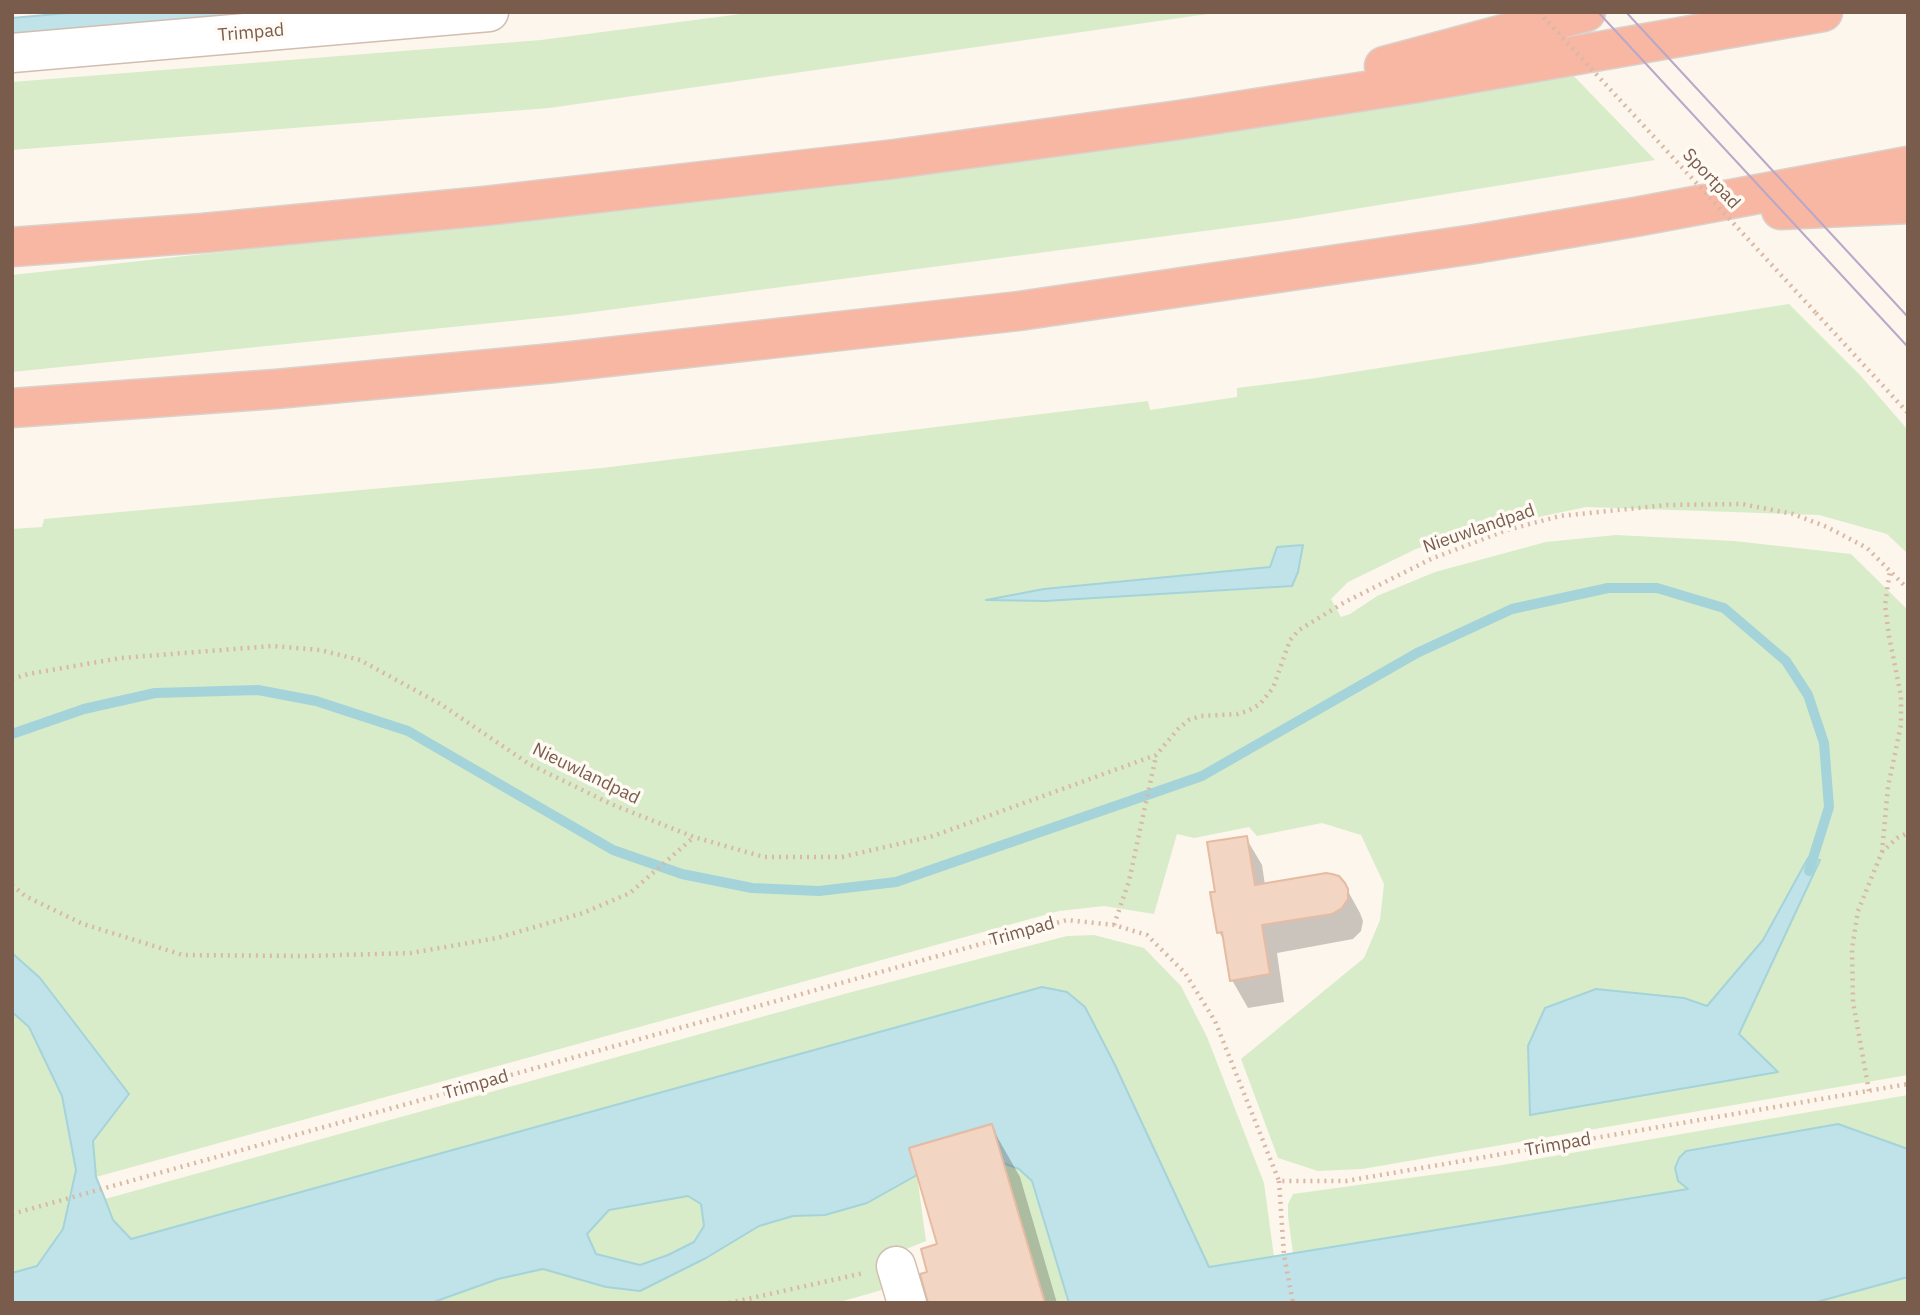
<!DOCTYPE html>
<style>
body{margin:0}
#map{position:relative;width:1920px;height:1315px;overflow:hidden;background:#fdf6ec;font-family:"IBM Plex Sans",sans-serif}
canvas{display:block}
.frame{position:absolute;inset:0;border:14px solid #7a5c4d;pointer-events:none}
</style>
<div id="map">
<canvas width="1920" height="1315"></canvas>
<div class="frame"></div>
</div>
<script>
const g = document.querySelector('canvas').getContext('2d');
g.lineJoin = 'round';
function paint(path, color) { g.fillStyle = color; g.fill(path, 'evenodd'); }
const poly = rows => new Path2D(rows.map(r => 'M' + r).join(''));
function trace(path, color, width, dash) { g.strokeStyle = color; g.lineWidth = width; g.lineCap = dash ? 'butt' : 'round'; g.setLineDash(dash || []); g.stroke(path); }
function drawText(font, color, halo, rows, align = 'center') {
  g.font = font + ' "IBM Plex Sans",sans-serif'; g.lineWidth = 7; g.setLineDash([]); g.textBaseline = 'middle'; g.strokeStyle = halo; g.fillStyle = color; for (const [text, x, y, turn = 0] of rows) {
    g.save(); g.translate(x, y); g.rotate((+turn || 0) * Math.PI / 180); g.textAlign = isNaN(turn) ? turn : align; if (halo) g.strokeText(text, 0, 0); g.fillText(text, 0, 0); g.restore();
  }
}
const green = poly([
 [756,12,1222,12,549,108,12,150,12,82,541,40],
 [1567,69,1655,160,1287,220,570,315,12,372,12,275,560,215],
 [1789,304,1860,375,1908,430,1908,554,1887,534,1819,515,1586,507,1491,527,1416,549,1348,582,1331,599,1341,617,1350,614,1377,596,1435,572,1546,542,1616,535,1734,541,1851,554,1908,610,1908,1075,1362,1169,1318,1171,1278,1158,1241,1059,1364,958,1380,920,1384,884,1361,835,1322,823,1257,836,1249,827,1194,838,1177,834,1154,914,1104,906,1059,911,96,1177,93,1141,129,1094,40,978,12,953,12,529,42,527,44,519,602,468,1148,401,1150,410,1237,397,1237,388,1309,379],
 [1303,546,1271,588,1045,601,991,600,1044,589,1271,567,1277,547],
 [1808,858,1819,860,1739,1034,1777,1072,1684,998,1707,1007,1763,940],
 [1094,935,1144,948,1181,986,1207,1037,1264,1183,1274,1257,1209,1267,1115,1065,1085,1007,1042,987,131,1239,113,1220,105,1199,848,993,1067,936],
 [12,1012,29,1027,62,1096,76,1170,63,1229,37,1266,12,1273],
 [1908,1095,1908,1149,1838,1124,1686,1150,1679,1158,1678,1181,1689,1189,1293,1253,1288,1216,1288,1204,1293,1194,1496,1166],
 [1003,1163,1019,1169,1032,1181,1069,1303,1046,1303],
 [917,1175,926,1241,889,1256,896,1286,836,1303,431,1303,498,1279,543,1269,606,1287,640,1291,706,1258,759,1226,793,1216,825,1215,867,1203],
 [688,1196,701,1204,704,1226,694,1242,668,1255,640,1265,596,1254,587,1234,609,1210],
 [1908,1277,1908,1303,1813,1303,1834,1298]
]);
const water = poly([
 [79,12,308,12,12,38,12,18,79,12],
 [1303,545,1298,572,1292,586,1045,601,986,600,1044,589,1270,567,1277,547,1303,545],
 [1808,858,1820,860,1739,1034,1778,1072,1530,1115,1528,1046,1545,1008,1596,989,1684,998,1707,1006,1763,940,1808,858],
 [12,953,40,978,129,1094,93,1141,96,1177,105,1199,113,1220,131,1239,1042,987,1067,992,1085,1007,1115,1065,1209,1267,1688,1189,1678,1181,1675,1168,1679,1158,1686,1151,1838,1124,1908,1149,1908,1277,1813,1303,1069,1303,1032,1181,1019,1169,1003,1163,995,1132,991,1124,909,1148,917,1175,867,1203,825,1215,793,1216,759,1226,706,1258,640,1291,606,1287,543,1269,498,1279,431,1303,12,1303,12,1273,37,1266,63,1229,76,1170,62,1096,29,1027,12,1012,12,953],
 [688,1196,701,1204,704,1226,694,1242,668,1255,640,1265,596,1254,587,1234,609,1210,688,1196]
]);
const shadow = poly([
 [1246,838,1262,865,1265,885,1344,884,1360,913,1363,921,1361,931,1353,939,1277,953,1284,1002,1248,1008,1232,980,1226,944,1219,932,1217,893],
 [991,1126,1020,1177,1057,1303,930,1303,929,1274,939,1245]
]);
const stream = poly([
 [12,734,84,709,155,693,258,690,316,701,408,731,613,850,682,874,752,888,819,891,896,882,1202,776,1417,653,1512,609,1608,588,1657,588,1724,608,1786,661,1808,695,1824,743,1829,807,1809,871]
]);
const building = poly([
 [1247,836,1255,885,1326,873,1332,874,1339,876,1345,883,1348,889,1348,899,1342,908,1332,914,1262,925,1270,974,1230,981,1222,932,1217,933,1210,892,1215,892,1207,842,1247,836],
 [992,1124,1045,1303,928,1303,920,1274,927,1272,921,1249,937,1244,909,1148,992,1124]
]);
const path = poly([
 [1816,313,1908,413],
 [12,679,28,674,121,658,272,646,320,650,360,660,442,705,529,764,611,804,694,837,764,857,842,857,933,836,1156,755,1178,729,1189,720,1201,716,1238,714,1248,711,1260,704,1273,688,1290,640,1299,630,1345,602,1431,559,1507,530,1560,516,1667,505,1742,504,1793,514,1827,527,1867,548,1908,589],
 [1882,852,1888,787,1901,725,1901,696,1889,636,1885,605,1890,571],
 [12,885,25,896,83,924,183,955,306,956,411,953,497,938,583,913,630,893,694,837],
 [1114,925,1129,881,1156,756],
 [1869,1091,1853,1002,1852,948,1858,911,1882,852,1897,838,1908,833],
 [1279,1181,1284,1255,1293,1303],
 [12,1214,1067,920,1114,925,1147,935,1185,973,1215,1021,1279,1181,1346,1181,1908,1084],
 [729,1303,864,1273]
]);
const minor = poly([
 [12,53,489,12],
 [896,1266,907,1303]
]);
const highway = poly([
 [1384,66,1586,12],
 [1781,210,1908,204],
 [12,247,203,233,485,206,895,159,1179,120,1417,83,1823,12],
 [12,408,276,389,554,363,1019,311,1475,244,1635,217,1908,166]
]);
const tram = poly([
 [1598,12,1908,347],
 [1626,12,1908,317]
]);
const pathBridge = poly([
 [1539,12,1816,313]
]);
const streetNames = [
 ["Trimpad",251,33,-5],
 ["Sportpad",1711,179,47],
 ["Nieuwlandpad",1479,529,-19],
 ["Nieuwlandpad",586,774,26],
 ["Trimpad",1022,932,-16],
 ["Trimpad",476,1085,-16],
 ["Trimpad",1558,1145,-10]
];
paint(green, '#d8ecc9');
paint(water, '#bfe3e8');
trace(water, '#a5d3da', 2);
paint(shadow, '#0003');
trace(stream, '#a5d3da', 10);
paint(building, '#f3d5c3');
trace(building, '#e6bba3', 2);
trace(minor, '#d1beb0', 41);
trace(highway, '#dad1cd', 41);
trace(path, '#d9b8a5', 4.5, [2, 5]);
trace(minor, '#fff', 38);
trace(highway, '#f7b7a3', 38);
trace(tram, '#b9a8c9', 2);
trace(pathBridge, '#d9b8a5', 4.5, [2, 5]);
drawText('18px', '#7a5c4d', '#fffaf3', streetNames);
</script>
